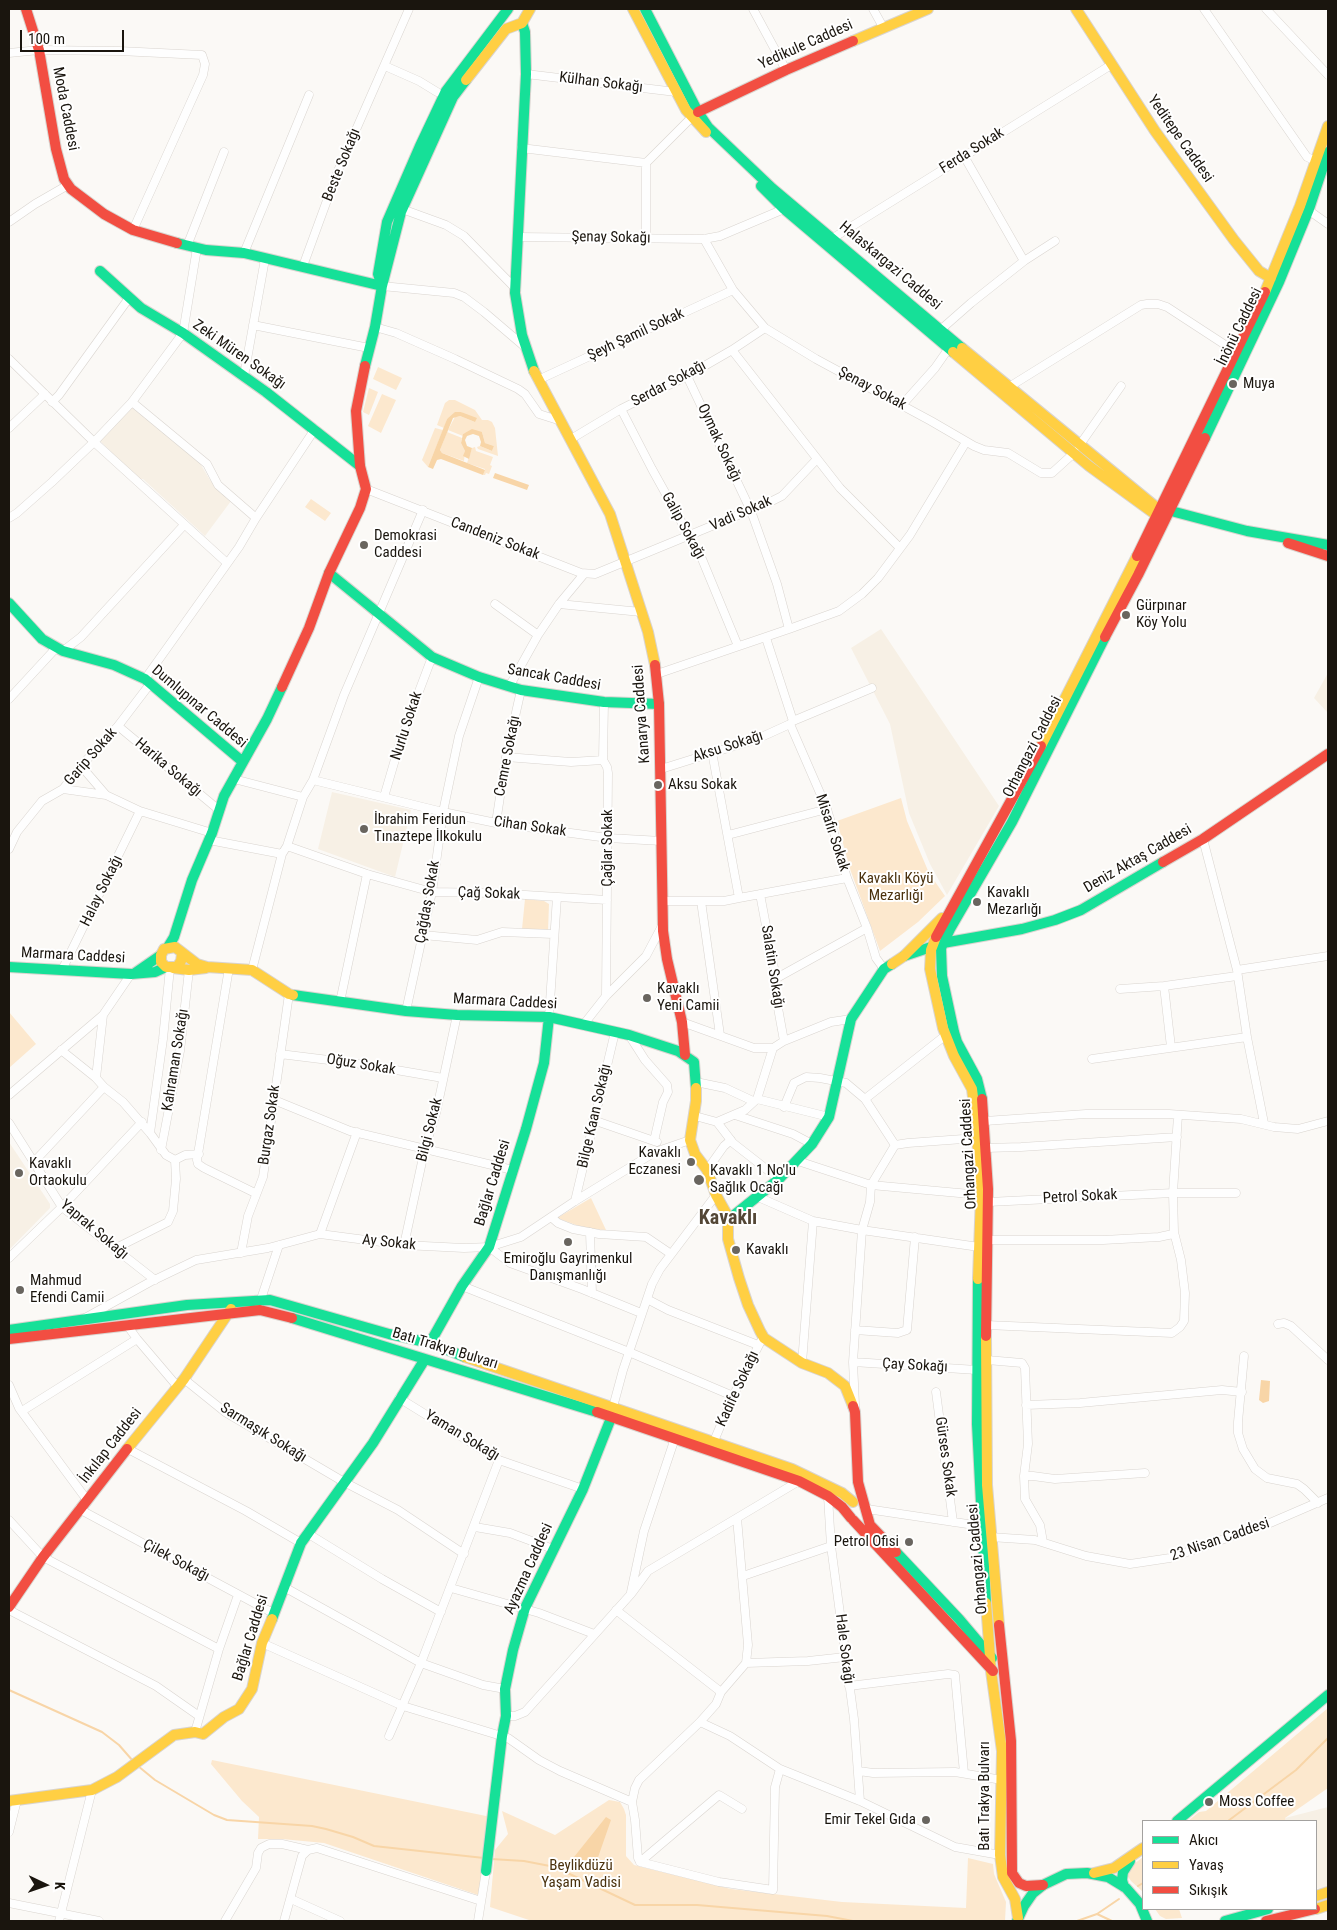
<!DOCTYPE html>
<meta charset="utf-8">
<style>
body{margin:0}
#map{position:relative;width:1337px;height:1930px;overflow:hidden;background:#fbf9f6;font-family:"Roboto Condensed",sans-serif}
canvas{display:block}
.frame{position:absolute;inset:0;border:10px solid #1a150e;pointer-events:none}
.legend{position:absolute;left:1142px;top:1820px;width:175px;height:90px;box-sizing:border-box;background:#fff;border:1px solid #a3a19f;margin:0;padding:6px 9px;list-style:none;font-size:15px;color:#1a150e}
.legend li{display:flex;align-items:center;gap:10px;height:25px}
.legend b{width:25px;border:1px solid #a3a19f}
.north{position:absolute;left:20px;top:1860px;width:50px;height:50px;-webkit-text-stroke:4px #fff;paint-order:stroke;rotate:93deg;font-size:14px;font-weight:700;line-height:20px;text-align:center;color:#1a150e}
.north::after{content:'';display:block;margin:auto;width:18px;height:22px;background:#1a150e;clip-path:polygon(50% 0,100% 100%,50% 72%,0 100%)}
.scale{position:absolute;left:20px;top:30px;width:104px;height:22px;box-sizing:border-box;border:2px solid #1a150e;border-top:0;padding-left:6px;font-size:15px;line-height:18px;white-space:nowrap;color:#1a150e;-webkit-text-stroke:4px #fff;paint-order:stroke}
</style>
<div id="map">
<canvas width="1337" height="1930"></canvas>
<div class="frame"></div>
<ul class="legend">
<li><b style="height:6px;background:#16e098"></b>Akıcı</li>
<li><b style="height:6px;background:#ffcf43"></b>Yavaş</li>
<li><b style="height:6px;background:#f24e42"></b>Sıkışık</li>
</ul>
<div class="north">K</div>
<div class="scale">100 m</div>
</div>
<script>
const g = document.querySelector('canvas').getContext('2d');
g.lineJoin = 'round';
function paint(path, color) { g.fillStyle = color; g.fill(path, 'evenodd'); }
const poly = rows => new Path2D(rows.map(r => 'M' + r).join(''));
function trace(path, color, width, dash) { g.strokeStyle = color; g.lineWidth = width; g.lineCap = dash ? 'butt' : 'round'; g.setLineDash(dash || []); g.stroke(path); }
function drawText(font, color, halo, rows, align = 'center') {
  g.font = font + ' "Roboto Condensed",sans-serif'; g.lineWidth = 4; g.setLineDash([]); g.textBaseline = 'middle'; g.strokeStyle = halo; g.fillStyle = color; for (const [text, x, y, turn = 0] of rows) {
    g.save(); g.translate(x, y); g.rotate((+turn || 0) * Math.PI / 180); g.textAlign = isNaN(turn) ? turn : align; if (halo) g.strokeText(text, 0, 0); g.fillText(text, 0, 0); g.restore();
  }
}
const built = poly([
 [130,405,198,460,210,480,230,498,231,501,205,536,143,479,139,479,99,440],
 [881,629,999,806,947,895,930,864,909,813,890,724,851,648],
 [1328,673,1328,713,1314,698],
 [332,792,411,810,395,877,318,849],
 [9,1142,50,1204,50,1208,9,1250],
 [1328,1807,1328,1886,1316,1889,1316,1821,1286,1821,1285,1818]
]);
const green = poly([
 [378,367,402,378,396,390,373,379],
 [369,388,378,392,369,415,363,412],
 [382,394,396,400,381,433,368,426],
 [449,400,455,400,475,410,482,420,488,420,492,422,495,428,498,456,478,449,477,447,480,446,492,451,494,446,485,443,482,432,464,433,463,436,448,430,455,417,460,416,475,422,461,412,447,419,444,428,437,425,445,403],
 [435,428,443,430,428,467,422,460],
 [447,432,462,438,461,443,465,451,464,461,442,453,440,450],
 [475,447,476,451,493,457,490,465,492,466,489,474,486,473,485,475,483,475,485,469,467,463,472,448],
 [311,499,331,513,325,521,305,507],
 [901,798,907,821,929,873,945,896,918,922,880,951,850,869,837,821],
 [525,899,544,901,549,904,548,931,522,929],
 [9,1012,36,1044,9,1068],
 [591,1198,606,1230,587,1229,557,1218],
 [1328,1708,1328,1788,1285,1818,1286,1821,1188,1821,1199,1812,1206,1811],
 [212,1760,491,1817,481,1893,478,1895,324,1843,282,1839,258,1839,259,1817,242,1801,211,1764],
 [609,1800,620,1802,624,1809,626,1815,626,1856,634,1865,731,1889,842,1902,966,1908,968,1858,993,1864,994,1874,1006,1902,1005,1921,532,1921,490,1907,495,1850,508,1834,502,1811,555,1835],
 [1143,1857,1143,1892,1131,1881,1127,1875,1129,1868],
 [1155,1909,1179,1909,1182,1918,1166,1919,1160,1916]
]);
const water = poly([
 [455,412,461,412,477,418,475,422,460,416,453,418,440,450,442,453,485,470,483,475,441,459,437,460,433,469,428,467,447,419],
 [472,429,482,432,485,443,494,446,492,451,480,446,481,442,479,436,473,434,467,436,465,440,467,446,472,448,469,459,463,456,465,451,461,443,463,434],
 [495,473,529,485,527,490,493,478],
 [1261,1380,1270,1381,1269,1401,1263,1403,1259,1400],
 [606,1817,611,1820,595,1866,587,1864,574,1857]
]);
const stream = poly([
 [9,1690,102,1732,119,1745,133,1761],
 [138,1766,155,1780,214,1815,227,1820,312,1826,326,1829,353,1837,374,1846,484,1858],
 [1228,1821,1296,1770,1328,1738],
 [491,1859,524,1861,555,1867,635,1905,697,1905,827,1916,853,1921],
 [1138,1886,1143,1883],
 [1097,1914,1112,1921],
 [1077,1921,1097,1914,1119,1899]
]);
const street = poly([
 [753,9,786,70],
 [873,9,883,27],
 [1204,9,1307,157,1316,161],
 [1266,9,1328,75],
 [9,53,39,50,119,51,202,55,205,64,203,75,133,230],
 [385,66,419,81,437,92],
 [526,74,676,92],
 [521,148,646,163,695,114],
 [964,156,1024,261],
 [646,163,646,239],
 [1304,207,1328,224],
 [402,209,446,225,464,236,516,289],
 [9,222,35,204,68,185],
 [518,237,704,239,720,236,784,209],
 [833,238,1111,65],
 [704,239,733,290,765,328,816,359,931,421,974,446,984,450,1008,453,1041,473,1052,473,1074,453],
 [187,246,224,152],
 [244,253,309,95],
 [303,266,337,173,409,9],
 [382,286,454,293,464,297,484,312,525,347],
 [253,325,369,348],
 [375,327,396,333,455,359,518,389,525,394,539,414,561,421],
 [938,332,971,303,1024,261,1055,241],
 [732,350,840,488,900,548],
 [9,359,94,442,227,563],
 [244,376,265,259],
 [538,380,733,290],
 [1009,387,1141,305,1147,304,1158,304,1167,307,1236,352],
 [52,402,59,395,129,298],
 [132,402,207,464,218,485,256,518],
 [902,405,935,368,949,348],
 [621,409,652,469,702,559,738,646],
 [9,428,45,394],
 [571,439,621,409,687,376,732,350,765,328],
 [1079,446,1121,386],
 [366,489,581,573,595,574,770,502,782,496,817,459],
 [9,518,17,513,52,482,94,442,132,402,183,333,197,248],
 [495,604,538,635],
 [559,604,641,612],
 [789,629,839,611,862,594,878,578,910,535,966,442],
 [766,638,793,721,872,688],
 [63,651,81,637,184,525],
 [657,674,789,629,777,584,751,511,687,376],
 [145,679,239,547,256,518,315,429],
 [509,687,538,635,559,604,584,574],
 [9,699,57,647],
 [604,702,603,760,607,767,608,773,606,996],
 [790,724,827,809,847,878,867,928,876,958,884,969],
 [118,726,219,810],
 [712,752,739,898,847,878],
 [506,757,571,762,603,760],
 [81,766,106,795,140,811,212,833],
 [661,769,757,739,790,724,793,721],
 [234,779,303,797],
 [313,780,443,812,496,823,608,838,662,841],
 [63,789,106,795],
 [384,797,401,739,432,657],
 [496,823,506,757,521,690],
 [728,835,827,809],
 [1203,839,1237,970,1247,1037,1264,1123],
 [209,840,282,854],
 [287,846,367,874,432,892,493,893,607,900],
 [9,849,17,832,42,801,63,789,81,766,118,726,150,684],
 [760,894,774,968,776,997,784,1041],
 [662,901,724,901,739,898],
 [701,901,720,1035],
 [423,935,477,940,502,932,553,934],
 [229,968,197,1160,198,1164,204,1168,255,1193],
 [62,970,140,811],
 [252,970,282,854,287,846,303,797,313,780,344,695,423,510],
 [1237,970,1328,956],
 [775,979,867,928],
 [1164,986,1171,1047],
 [1120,989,1164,986,1237,976],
 [340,1002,367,874],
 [406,1011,432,892,443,812,459,736,479,677],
 [549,1017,557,897],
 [682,1022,754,1048,773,1048],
 [584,1024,606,996,646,956,663,924],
 [629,1035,645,1060,667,1085,668,1092,663,1102,654,1141],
 [61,1050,96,1078,104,1087,123,1102,150,1133,166,1155,175,1160,185,1155,199,1154],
 [280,1054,361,1064,443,1078],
 [1092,1059,1247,1037],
 [96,1078,103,1015],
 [696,1082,725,1088,753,1101],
 [9,1095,103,1015,131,974],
 [757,1099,829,1117],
 [865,1099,946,1035],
 [274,1100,350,1131,513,1170],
 [784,1107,794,1083,806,1077,820,1078,846,1083,865,1099,895,1145],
 [735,1115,793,1134,812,1144],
 [1178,1115,1173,1193,1236,1193],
 [695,1116,717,1122,745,1110,757,1099,773,1048,784,1041,831,1022,851,1019],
 [593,1120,657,1142],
 [985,1121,1086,1114,1169,1114,1241,1119,1274,1127,1298,1129,1328,1121],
 [717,1122,733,1143,779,1179],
 [9,1123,62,1207,155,1280],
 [150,1133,163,1039,170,968],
 [986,1148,1021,1147,1177,1137],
 [161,1150,180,1051,189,970],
 [798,1161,871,1185,981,1195],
 [33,1163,104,1087],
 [707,1170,724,1146,731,1140],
 [758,1197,813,1221,862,1230,979,1247],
 [575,1201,615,1032],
 [551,1217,558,1223,573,1229,599,1234,646,1237,671,1254],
 [590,1232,592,1293],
 [320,1234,357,1132],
 [987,1240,1103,1240,1159,1237,1173,1234,1174,1232,1173,1193,988,1202],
 [404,1245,425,1148,436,1113,457,1015],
 [489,1247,510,1263,582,1289,641,1313],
 [114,1249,168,1222,173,1211,176,1179,175,1160],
 [241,1253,248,1216,263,1177,289,994],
 [9,1258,62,1207,142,1122],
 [462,1286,629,1352,733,1396],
 [647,1299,668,1310,758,1345],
 [259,1305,279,1245],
 [85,1318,150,1282,196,1260,268,1248,320,1234,404,1245,464,1248,489,1247,521,1237,575,1201,655,1152,690,1140],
 [1278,1324,1284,1323,1291,1326,1328,1360],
 [127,1325,137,1339,177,1386],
 [986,1325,1172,1333,1180,1327,1184,1321,1185,1293,1181,1260,1174,1232],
 [855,1330,898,1333,907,1330,915,1237],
 [1244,1356,1238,1422,1238,1433,1243,1449,1255,1469,1267,1478,1297,1484,1304,1489,1318,1503],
 [987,1360,1022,1363,1025,1368,1028,1444,1024,1476,1025,1499,1040,1525,1043,1542],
 [853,1362,977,1370],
 [802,1363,813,1221],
 [184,1379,225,1412,344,1482,398,1510,464,1554],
 [9,1385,19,1408,87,1500],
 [936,1392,953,1522],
 [399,1398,499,1460,583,1489],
 [855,1405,853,1362,862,1230,870,1202,871,1185,895,1145,908,1143,977,1138],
 [1026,1405,1080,1403,1222,1390,1242,1392],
 [613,1407,623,1370,652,1284,660,1269,716,1195],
 [22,1411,137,1339],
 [714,1441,733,1396,761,1341],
 [128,1449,246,1511,301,1543],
 [1024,1476,1033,1476,1055,1479,1145,1473],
 [828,1496,831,1546,854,1719,860,1801],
 [79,1509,273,1613],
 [867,1509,981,1526],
 [737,1518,748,1645,746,1663],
 [9,1520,43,1557,219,1649],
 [475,1527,510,1533,553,1549],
 [307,1533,382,1579,441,1612],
 [990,1537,1035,1540,1086,1556,1130,1564,1170,1558,1270,1523,1328,1498],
 [743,1576,831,1546],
 [284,1587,421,1663,483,1685,505,1689],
 [451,1588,539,1613,594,1634],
 [631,1592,644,1531,675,1438],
 [9,1610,156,1686,199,1716],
 [616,1610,721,1692],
 [262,1643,403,1706,508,1738,539,1760,560,1771,632,1802],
 [849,1686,948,1674,955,1675,964,1773],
 [506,1716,515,1716,525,1712,631,1594,648,1571,799,1481],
 [700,1722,730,1736,780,1769,860,1801,955,1847,1000,1855],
 [195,1732,219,1649,238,1595],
 [389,1736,421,1663,499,1460],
 [859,1771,873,1773,955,1772,1002,1780],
 [9,1832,17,1800],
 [640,1862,638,1858,635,1820,632,1802,635,1788,639,1780,700,1722,716,1704,721,1692,746,1663,808,1661,845,1657],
 [640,1862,719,1882,773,1890,775,1787,780,1769],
 [640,1862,719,1795,742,1809],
 [291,1899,340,1921],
 [9,1903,99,1921],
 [59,1921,92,1790],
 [225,1921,256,1868,258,1853,261,1848,269,1844,282,1844,308,1850],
 [284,1921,302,1856,308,1850,317,1848,481,1901],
 [478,1921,486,1871]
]);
const fast = poly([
 [645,9,698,112,708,127,772,188,962,348],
 [522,23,525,32,526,74,515,293,522,335,534,371],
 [761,186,784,209,953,352],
 [177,243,206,250,244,253,382,286],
 [100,271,141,308,183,333,266,392,360,466],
 [382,286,378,274,387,222,420,146,446,91,508,9],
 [365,366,375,327,382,286,401,212,453,97,466,80],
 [1205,438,1279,282,1309,209,1328,152],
 [1156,507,1247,531,1328,545],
 [329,573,432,657,479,677,521,690,604,702,659,704],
 [9,603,42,639,63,651,114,665,145,679,243,762],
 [168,947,174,937,192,880,212,833,224,796,267,719,282,687],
 [904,956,943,943,1022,929,1055,920,1081,910,1163,862],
 [9,967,131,974,155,972,166,967],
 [135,973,161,955],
 [293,995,406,1011,457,1015,549,1017,629,1035,678,1051,694,1062,696,1088],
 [982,1099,977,1079,957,1042,954,1032,942,976,941,948,950,929,1012,822,1105,637],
 [728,1220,779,1179,812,1144,829,1117,851,1019,884,969,892,964],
 [978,1279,977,1424,986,1603],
 [292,1318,597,1412],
 [9,1330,187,1305,270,1300,389,1334,430,1343,465,1357],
 [430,1343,462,1286,489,1247,526,1129,544,1063,549,1017],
 [896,1552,959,1619,992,1658],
 [272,1619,301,1543,373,1443,425,1359],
 [1177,1821,1328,1695],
 [486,1871,502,1736,506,1716,505,1689,513,1650,525,1608,583,1489,613,1413],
 [1124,1887,1122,1880,1123,1872,1130,1861],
 [1017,1921,1024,1906,1033,1893,1043,1885,1066,1874,1087,1873,1108,1877,1126,1888,1140,1904,1147,1921],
 [1225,1921,1268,1909]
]);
const slow = poly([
 [633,9,686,110,706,132],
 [1076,9,1155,131,1234,240,1259,271,1271,278],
 [853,41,928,9],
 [466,80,506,29,522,23,530,9],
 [1265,292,1300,206,1328,126],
 [962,348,1156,507],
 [953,352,1089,466,1163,520],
 [534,371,610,514,648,632,655,665],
 [1041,746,1137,556],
 [936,937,931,950,930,969,943,1028,954,1056,972,1089,976,1121,981,1195,978,1279],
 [182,954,181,961,177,967,166,967,161,962,161,955,164,949,175,947,197,964,207,967,252,970,289,994,293,995],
 [892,964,904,956,942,918],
 [173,968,189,970,206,968],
 [696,1088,696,1101,690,1140,695,1154,707,1170,716,1195,726,1213,728,1220,728,1239,739,1278,748,1305,760,1331,764,1338,802,1363,828,1373,845,1386,853,1406],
 [986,1336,987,1485,999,1625],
 [465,1357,792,1469,842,1493,853,1502],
 [127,1449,184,1379,231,1309],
 [986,1603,991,1671,1002,1751,1000,1855,1003,1877,1015,1899,1018,1918],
 [9,1801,92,1790,117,1777,174,1735,195,1732,203,1734,224,1717,239,1709,252,1689,262,1643,272,1619],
 [1094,1873,1114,1868,1143,1848],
 [1316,1896,1328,1892],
 [1316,1909,1328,1905]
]);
const jam = poly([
 [26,9,39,50,56,149,64,179,71,189,104,214,133,230,177,243],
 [698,112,786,70,853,41],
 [1288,543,1328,556],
 [1137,556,1265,292],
 [1105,637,1138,575,1205,438],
 [655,665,659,704,663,931,667,959,682,1022,685,1055],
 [282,687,309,628,329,573,360,508,366,489,360,466,356,411,365,366],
 [1163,862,1203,839,1328,754],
 [936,937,1041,746],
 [982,1099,988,1189,986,1336],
 [9,1339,260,1310,292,1318],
 [853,1406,855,1412,858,1482,870,1525,896,1552],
 [597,1412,799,1481,828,1496,842,1507,851,1518],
 [853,1520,993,1671],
 [9,1607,43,1557,127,1449],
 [999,1625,1011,1741,1012,1873,1019,1883,1026,1886,1043,1885],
 [1266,1921,1315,1909]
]);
const markers = [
 [1233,384,5,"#69655f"],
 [364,545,5,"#69655f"],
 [1126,615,5,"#69655f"],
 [658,785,5,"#69655f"],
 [364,829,5,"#69655f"],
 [977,902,5,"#69655f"],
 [647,998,5,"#69655f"],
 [691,1162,5,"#69655f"],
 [19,1173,5,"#69655f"],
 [699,1180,6,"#69655f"],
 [568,1242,5,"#69655f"],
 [736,1250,5,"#69655f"],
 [20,1290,5,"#69655f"],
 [909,1542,5,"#69655f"],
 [1209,1802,5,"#69655f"],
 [926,1820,5,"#69655f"]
];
const streetNames = [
 ["Yedikule Caddesi",806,45,-24],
 ["Külhan Sokağı",601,83,7],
 ["Moda Caddesi",65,109,79],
 ["Yeditepe Caddesi",1180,139,55],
 ["Ferda Sokak",972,151,-32],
 ["Beste Sokağı",342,165,-68],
 ["Şenay Sokağı",611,238,1],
 ["Halaskargazi Caddesi",890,266,40],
 ["İnönü Caddesi",1240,327,-64],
 ["Şeyh Şamil Sokak",636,335,-25],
 ["Zeki Müren Sokağı",239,355,35],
 ["Serdar Sokağı",669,384,-28],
 ["Şenay Sokak",872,389,28],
 ["Oymak Sokağı",719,443,65],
 ["Vadi Sokak",741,514,-24],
 ["Galip Sokağı",683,526,61],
 ["Candeniz Sokak",495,539,21],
 ["Sancak Caddesi",554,678,10],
 ["Dumlupınar Caddesi",199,707,40],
 ["Kanarya Caddesi",642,714,-94],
 ["Nurlu Sokak",407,726,-72],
 ["Aksu Sokağı",728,747,-18],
 ["Orhangazi Caddesi",1033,747,-63],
 ["Cemre Sokağı",508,756,-79],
 ["Garip Sokak",91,757,-49],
 ["Harika Sokağı",168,768,40],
 ["Cihan Sokak",530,827,8],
 ["Misafir Sokak",832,833,72],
 ["Çağlar Sokak",608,848,-90],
 ["Deniz Aktaş Caddesi",1138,859,-30],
 ["Halay Sokağı",102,891,-64],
 ["Çağ Sokak",489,894,2],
 ["Çağdaş Sokak",428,902,-80],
 ["Marmara Caddesi",73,956,3],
 ["Salatin Sokağı",772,967,81],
 ["Marmara Caddesi",505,1002,3],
 ["Kahraman Sokağı",176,1060,-81],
 ["Oğuz Sokak",361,1065,9],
 ["Bilge Kaan Sokağı",595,1116,-77],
 ["Burgaz Sokak",270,1125,-82],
 ["Bilgi Sokak",430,1130,-76],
 ["Orhangazi Caddesi",969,1154,-93],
 ["Bağlar Caddesi",493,1183,-73],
 ["Petrol Sokak",1080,1197,-3],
 ["Yaprak Sokağı",94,1230,40],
 ["Ay Sokak",389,1243,6],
 ["Batı Trakya Bulvarı",445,1349,17],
 ["Çay Sokağı",915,1366,3],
 ["Kadife Sokağı",738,1389,-65],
 ["Sarmaşık Sokağı",263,1433,32],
 ["Yaman Sokağı",462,1436,31],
 ["İnkılap Caddesi",111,1446,-52],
 ["Gürses Sokak",945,1457,82],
 ["23 Nisan Caddesi",1220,1540,-19],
 ["Orhangazi Caddesi",978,1559,-95],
 ["Çilek Sokağı",176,1561,28],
 ["Ayazma Caddesi",529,1569,-66],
 ["Bağlar Caddesi",251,1638,-73],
 ["Hale Sokağı",844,1649,83],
 ["Batı Trakya Bulvarı",985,1796,-90]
];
const poiNames = [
 ["Muya",1243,384],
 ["Demokrasi",374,536],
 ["Caddesi",374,553],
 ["Gürpınar",1136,606],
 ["Köy Yolu",1136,623],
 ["Aksu Sokak",668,785],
 ["İbrahim Feridun",374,820],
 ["Tınaztepe İlkokulu",374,837],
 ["Kavaklı",987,893],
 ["Mezarlığı",987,910],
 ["Kavaklı",657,989],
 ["Yeni Camii",657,1006],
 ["Kavaklı",681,1153,"right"],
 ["Eczanesi",681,1170,"right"],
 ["Kavaklı",29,1164],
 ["Ortaokulu",29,1181],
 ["Kavaklı 1 No'lu",710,1171],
 ["Sağlık Ocağı",710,1188],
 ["Kavaklı",746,1250],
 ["Emiroğlu Gayrimenkul",568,1259,"center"],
 ["Danışmanlığı",568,1276,"center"],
 ["Mahmud",30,1281],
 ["Efendi Camii",30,1298],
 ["Petrol Ofisi",899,1542,"right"],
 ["Moss Coffee",1219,1802],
 ["Emir Tekel Gıda",916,1820,"right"]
];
const parkNames = [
 ["Kavaklı Köyü",896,879],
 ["Mezarlığı",896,896],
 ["Beylikdüzü",581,1866],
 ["Yaşam Vadisi",581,1883]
];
const districtNames = [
 ["Kavaklı",728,1219]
];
paint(built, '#f7f0e5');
paint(green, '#fce8ce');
paint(water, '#f8d5a7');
trace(stream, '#f8d5a7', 2);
trace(street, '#d9d4cf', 9);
trace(fast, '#d9d4cf', 12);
trace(slow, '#d9d4cf', 12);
trace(jam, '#d9d4cf', 12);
trace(street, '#fefefe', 8);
trace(fast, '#16e098', 10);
trace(slow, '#ffcf43', 10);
trace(jam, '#f24e42', 10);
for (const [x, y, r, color] of markers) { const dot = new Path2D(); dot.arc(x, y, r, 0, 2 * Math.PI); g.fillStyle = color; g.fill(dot); trace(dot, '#fff', 2); }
drawText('15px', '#1a150e', '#fff', streetNames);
drawText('15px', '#1a150e', '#fff', poiNames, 'left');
drawText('15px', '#4a310d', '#fff', parkNames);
drawText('bold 20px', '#534635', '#fff', districtNames);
</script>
